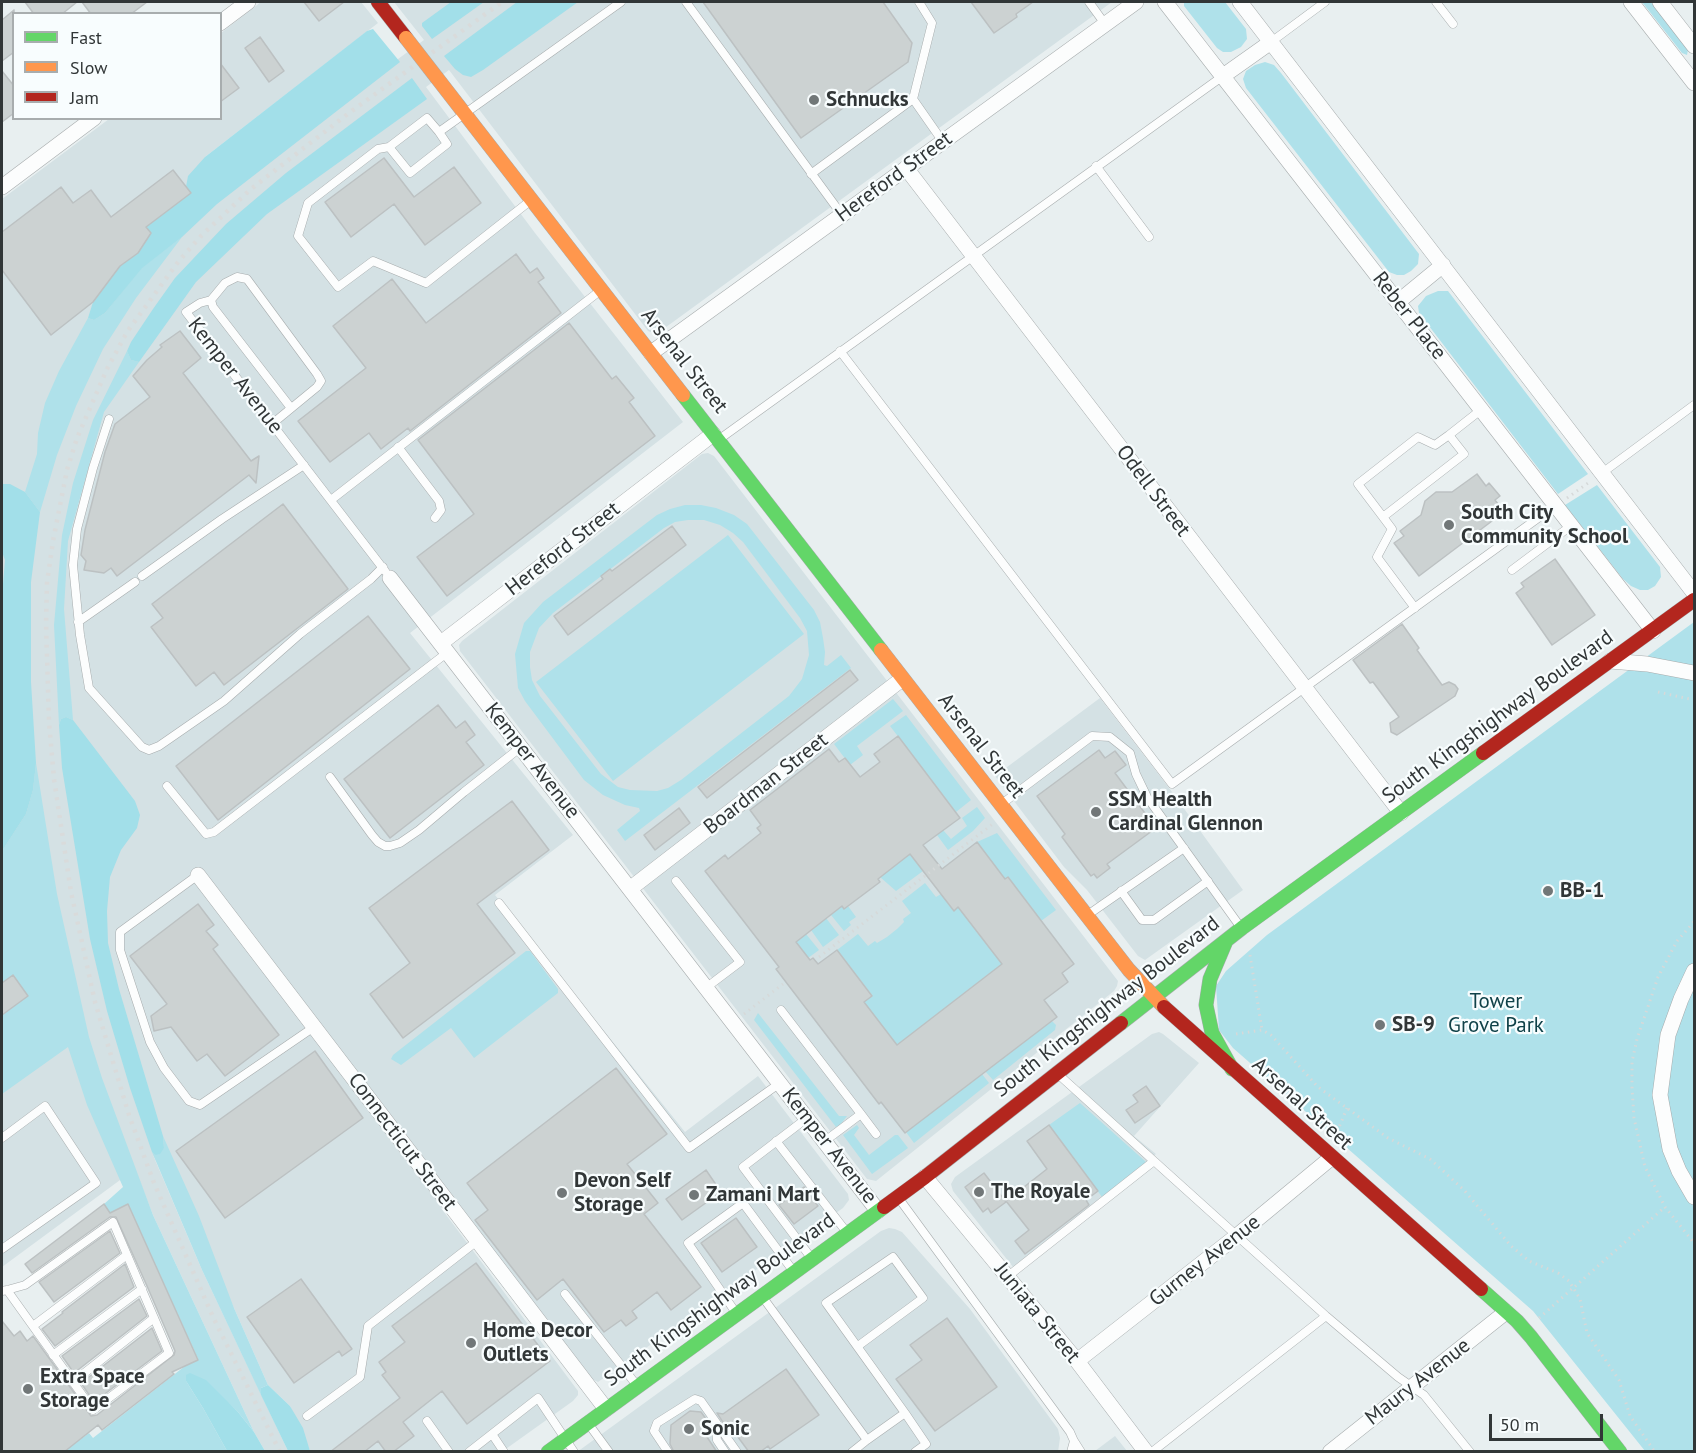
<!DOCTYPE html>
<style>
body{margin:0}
#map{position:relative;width:1696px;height:1453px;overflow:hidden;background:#e8eff0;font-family:"PT Sans",sans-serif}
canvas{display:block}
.frame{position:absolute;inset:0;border:3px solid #313637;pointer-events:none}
.legend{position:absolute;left:12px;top:12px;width:210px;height:108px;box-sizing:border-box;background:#f8fdfe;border:2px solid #a8adae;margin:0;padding:8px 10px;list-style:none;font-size:18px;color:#313637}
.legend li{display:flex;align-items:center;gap:12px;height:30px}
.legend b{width:30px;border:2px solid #a8adae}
.scale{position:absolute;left:1489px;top:1414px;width:114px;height:27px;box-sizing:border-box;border:3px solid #313637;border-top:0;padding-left:8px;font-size:18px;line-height:21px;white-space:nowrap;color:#313637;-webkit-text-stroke:4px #f8fdfe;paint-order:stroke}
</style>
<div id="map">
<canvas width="1696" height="1453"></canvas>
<div class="frame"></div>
<ul class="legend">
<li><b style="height:8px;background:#63d668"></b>Fast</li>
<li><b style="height:8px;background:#ff974d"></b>Slow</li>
<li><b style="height:8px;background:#b3261e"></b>Jam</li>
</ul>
<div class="scale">50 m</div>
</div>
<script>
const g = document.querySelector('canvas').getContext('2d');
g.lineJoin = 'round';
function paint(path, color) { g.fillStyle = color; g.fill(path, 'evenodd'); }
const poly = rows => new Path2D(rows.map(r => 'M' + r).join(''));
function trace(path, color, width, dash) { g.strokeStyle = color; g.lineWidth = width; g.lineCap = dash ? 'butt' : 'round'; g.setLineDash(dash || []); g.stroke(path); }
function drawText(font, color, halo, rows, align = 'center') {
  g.font = font + ' "PT Sans",sans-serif'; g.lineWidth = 4.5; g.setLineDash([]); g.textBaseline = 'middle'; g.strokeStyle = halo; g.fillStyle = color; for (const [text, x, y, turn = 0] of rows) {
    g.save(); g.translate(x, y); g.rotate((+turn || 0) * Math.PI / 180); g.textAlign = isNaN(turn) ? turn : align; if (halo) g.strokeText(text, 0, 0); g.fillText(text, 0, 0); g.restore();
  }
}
const built = poly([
 [261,2,361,2,378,23,205,157,398,59,424,40,394,2,1112,2,662,330,653,333,648,331,449,70,426,87,535,233,683,422,410,633,573,835,495,895,685,1132,758,1076,848,1194,849,1200,843,1208,598,1382,592,1379,453,1198,441,1208,578,1391,578,1395,573,1401,503,1451,310,1451,290,1406,268,1385,234,1308,153,1155,202,1270,288,1451,265,1451,254,1432,153,1215,135,1169,2,1267,2,199,109,119,220,118,221,33],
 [708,453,714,456,1118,981,1117,986,1114,991,876,1181,867,1179,460,651,459,645,462,641,702,454],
 [1100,698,1172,792,1243,890,1145,960,1138,956,1087,890,1064,867,995,776],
 [1159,1032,1163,1034,1199,1063,1134,1136,1156,1154,1013,1267,953,1191,951,1184,955,1177,1152,1034],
 [889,1228,895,1229,902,1232,970,1309,1058,1429,1060,1438,1058,1452,577,1452,881,1231],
 [1115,1436,1127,1451,1095,1451]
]);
const green = poly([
 [1184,2,1225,2,1246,29,1247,39,1241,47,1231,52,1223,52,1217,48,1184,6],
 [1642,2,1651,2,1688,50,1687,55,1682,53],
 [1265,62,1274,65,1281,73,1419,254,1418,264,1411,271,1404,275,1397,275,1389,272,1246,88,1243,79,1246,71,1255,65],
 [182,237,136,298,103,349,76,406,57,455,40,512,25,492,37,454,38,433,45,403,59,371,88,318,94,320,105,313,141,268],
 [1438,291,1448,291,1588,474,1558,494,1419,313,1418,306,1426,296],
 [127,351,131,360,139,362,104,412,68,541,64,609,73,720,66,717,61,719,59,725,54,625,62,535,73,483,93,420],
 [1597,485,1660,567,1661,577,1655,586,1648,590,1640,590,1631,586,1623,579,1565,505],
 [685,505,701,505,716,508,734,515,747,524,814,610,820,622,823,638,825,652,824,665,827,666,841,655,851,668,625,841,617,830,640,811,639,808,625,805,603,795,584,780,525,701,518,688,515,654,524,623,543,602,657,515,670,509],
 [688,520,704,520,720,525,733,533,743,542,800,618,807,631,809,655,802,679,789,696,681,780,668,788,657,791,630,790,618,787,601,774,540,696,532,680,530,667,530,652,539,628,553,613,664,528,675,522],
 [728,535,804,634,613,781,536,682],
 [1694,622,1694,1451,1645,1451,1533,1311,1233,1048,1219,1030,1216,986,1226,971,1267,935],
 [893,699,903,711,857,746,863,755,850,765,834,744],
 [906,715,971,800,956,812,890,726],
 [36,763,57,894,89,1037,102,1078,153,1215,254,1432,238,1412,224,1399,186,1381,203,1408,227,1451,64,1451,89,1433,93,1438,185,1366,198,1359,128,1205,110,1213,104,1204,123,1187,87,1105,68,1047,2,1094,2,1015,28,996,13,975,2,983,2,851,26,814,33,790],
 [977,807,985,818,973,831,948,850,937,835,943,830,951,839,967,826,962,818],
 [997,833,1056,910,1041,921,1008,877,1005,879,977,842],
 [910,854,923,871,896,891,880,877],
 [925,883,936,897,941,894,954,910,958,907,1002,964,897,1045,864,1002,872,995,837,950,858,934,868,946,875,941,877,943,887,937,897,929,904,922,903,919,911,913,902,901],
 [842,906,844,909,848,906,856,917,849,922,851,925,844,931,831,915],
 [826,918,839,935,823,947,811,930],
 [806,934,819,950,808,958,794,943],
 [526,951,530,951,558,989,558,993,474,1058,451,1028,401,1065,391,1059,393,1055],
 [758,1013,839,1116,847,1116,840,1125,836,1127,754,1020],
 [1052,1021,1056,1025,1055,1030,993,1080,985,1071],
 [982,1074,989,1083,914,1143,906,1132],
 [1080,1103,1146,1162,1102,1197,1049,1125],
 [857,1125,859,1128,854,1135,869,1155,895,1135,898,1135,908,1148,872,1174,843,1135],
 [163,1136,199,1216,234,1308,268,1385,261,1388,261,1395,202,1270,152,1152,155,1155,164,1148]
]);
const forest = poly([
 [451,2,484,2,432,39,422,26,422,23],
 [517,2,578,2,483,70,471,77,463,75,455,69,444,56],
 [373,29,400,62,217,204,182,237,142,268,105,313,94,320,88,318,93,302,120,266,138,253,151,233,146,227,190,193,186,187,188,176,205,157,367,31],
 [412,78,427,99,267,214,196,282,139,362,131,360,127,351,131,342,153,309,175,278,226,224,286,173],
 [2,484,10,484,25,492,40,512,31,582,31,682,36,763,33,790,26,814,2,851,2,596,5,560,2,552],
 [66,717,73,720,135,801,140,815,137,828,121,850,110,877,107,911,108,943,119,989,163,1136,164,1148,160,1154,155,1155,152,1152,130,1088,107,1011,90,939,62,768,59,725,61,719],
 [190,1373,206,1380,238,1412,254,1432,265,1451,227,1451,203,1408,186,1381,186,1375],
 [268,1385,290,1406,303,1428,310,1451,288,1451,261,1395,261,1388]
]);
const building = poly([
 [25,2,77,2,62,14,34,14,25,2],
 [82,2,147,2,131,14,91,14,82,2],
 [304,2,344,2,319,21,304,2],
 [703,2,883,2,912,43,908,62,801,138,703,2],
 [971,2,1033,2,1016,14,1017,17,994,33,971,2],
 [14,10,14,52,2,61,2,20,14,10],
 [260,37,284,71,269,82,245,48,260,37],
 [220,63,239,88,220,102,220,63],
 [2,71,14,86,14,113,2,122,2,71],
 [384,158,414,197,454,167,481,203,425,245,394,204,351,237,325,202,384,158],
 [173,170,191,193,146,227,151,233,138,253,120,266,93,302,51,335,2,270,2,232,61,187,73,203,91,190,111,217,173,170],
 [516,254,530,273,537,268,544,278,538,282,561,313,410,431,408,428,381,449,369,433,330,462,298,421,366,368,333,326,392,279,426,323,516,254],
 [569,323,612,379,616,376,634,398,629,402,655,436,447,596,417,557,474,514,418,440,569,323],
 [180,331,201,358,183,373,251,461,259,456,256,483,249,475,117,576,111,568,104,573,84,570,86,561,81,555,85,530,105,452,115,424,150,397,133,376,147,360,162,347,160,345,180,331],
 [1477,474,1486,486,1489,483,1500,496,1495,500,1504,512,1419,576,1394,543,1404,536,1400,531,1421,515,1425,501,1436,492,1452,492,1477,474],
 [283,504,348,589,224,685,214,672,196,686,151,627,163,618,152,604,283,504],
 [672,526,686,545,568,635,554,616,603,579,601,576,610,569,612,571,672,526],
 [1555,559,1595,615,1552,645,1516,593,1524,587,1521,583,1555,559],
 [368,616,410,669,218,820,176,766,368,616],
 [1402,624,1419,648,1417,650,1442,685,1449,682,1455,685,1458,689,1455,696,1397,735,1391,732,1390,723,1399,717,1373,682,1370,683,1353,660,1402,624],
 [850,670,858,680,707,798,698,787,850,670],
 [438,705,456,728,465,721,475,735,466,742,484,765,390,838,344,779,438,705],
 [898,736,960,818,923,845,942,869,977,842,1005,879,1008,877,1074,964,1062,973,1068,982,1044,1000,1057,1017,905,1133,881,1102,879,1104,776,969,779,967,705,871,725,855,728,859,761,833,757,828,761,825,750,810,829,749,839,762,845,758,860,777,880,762,874,754,898,736],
 [910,854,954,911,958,907,1002,964,897,1045,864,1002,872,996,837,950,818,964,813,958,810,960,796,942,842,906,844,909,880,882,878,879,910,854],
 [1099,750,1105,758,1115,751,1126,765,1115,773,1156,828,1107,864,1110,868,1097,878,1094,874,1091,876,1062,837,1065,834,1037,796,1099,750],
 [512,801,549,850,477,904,515,953,403,1038,370,994,410,963,369,908,512,801],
 [679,808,690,823,655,850,644,835,679,808],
 [198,904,214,925,206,931,218,945,213,949,279,1035,225,1076,207,1054,197,1061,171,1027,154,1031,151,1016,167,1004,130,956,198,904],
 [13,975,28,996,2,1015,2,983,13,975],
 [315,1051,363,1118,225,1218,176,1151,315,1051],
 [616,1068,667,1134,627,1164,658,1203,644,1214,701,1287,671,1310,657,1292,632,1311,637,1318,626,1326,621,1320,604,1332,563,1279,537,1300,475,1220,488,1210,467,1183,616,1068],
 [1146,1086,1160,1106,1135,1123,1126,1110,1138,1102,1133,1095,1146,1086],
 [1049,1125,1098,1191,1086,1200,1089,1205,1025,1254,1015,1241,1029,1230,1006,1201,1047,1169,1027,1141,1049,1125],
 [706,1170,721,1192,682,1220,666,1199,706,1170],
 [984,1173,1006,1202,991,1213,988,1208,983,1212,965,1187,984,1173],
 [804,1187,818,1206,794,1224,779,1205,804,1187],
 [104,1204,110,1213,128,1204,198,1360,172,1372,174,1374,102,1430,98,1425,64,1452,2,1452,2,1321,14,1336,20,1331,27,1341,33,1336,91,1416,97,1415,174,1355,175,1351,147,1286,116,1217,110,1217,32,1273,25,1264,104,1204],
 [736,1218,757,1247,722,1272,701,1243,736,1218],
 [110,1231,120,1253,54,1302,39,1282,110,1231],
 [476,1263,550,1361,467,1424,442,1391,403,1422,414,1436,393,1452,386,1452,378,1441,364,1452,330,1452,400,1398,382,1375,386,1372,379,1362,405,1342,392,1326,476,1263],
 [125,1264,134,1287,55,1346,42,1329,63,1313,62,1312,125,1264],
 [301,1279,352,1349,342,1356,339,1351,294,1383,247,1317,301,1279],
 [139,1299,147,1316,74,1373,62,1356,139,1299],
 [947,1318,997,1387,935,1431,896,1379,922,1360,910,1345,947,1318],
 [152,1328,162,1351,94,1402,81,1383,152,1328],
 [786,1369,819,1415,770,1449,768,1446,760,1452,749,1452,727,1422,724,1424,717,1413,723,1414,786,1369],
 [690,1411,701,1412,709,1423,710,1434,707,1437,717,1452,674,1452,670,1444,671,1425,690,1411]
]);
const path = poly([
 [1567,498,1591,481],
 [1658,692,1694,700],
 [1694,922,1677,941,1658,977,1637,1039,1632,1062,1632,1087,1634,1118,1645,1167,1665,1207,1694,1243],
 [1250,955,1262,1030],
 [819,957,994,823],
 [744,1014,783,984],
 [1236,1034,1262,1030,1271,1035,1318,1087,1388,1138,1430,1159,1464,1190,1511,1246,1529,1261,1558,1273,1569,1281,1580,1299,1587,1333,1619,1380,1630,1416,1655,1452],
 [1335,1137,1347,1108],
 [1539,1318,1665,1207]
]);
const lane = poly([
 [686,2,842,215],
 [919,2,932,23,913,99,943,142],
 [1089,2,1105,24],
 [1436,2,1453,24],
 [1271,42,1325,2],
 [389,147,410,173,447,144,439,132],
 [1096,166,1149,237],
 [811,174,913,99],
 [530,201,426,283,373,261,338,287,298,236,308,203,378,149,389,147,427,118,439,132,621,2],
 [211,300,200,303,186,312,385,571],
 [840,351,1172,784,1556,505],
 [109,419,93,468,77,529,73,565,80,635,89,688,142,747,149,750,159,746,224,701,300,634,371,579,383,567],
 [272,424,317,387,321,381,317,374,247,279,237,277,225,283,211,300,213,307,291,408],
 [1449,435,1435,445,1418,437,1358,484,1383,517,1464,454,1449,435,1482,409],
 [721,438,1223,76],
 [398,447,439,501,441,510,435,518],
 [1602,473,1694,405],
 [331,500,601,290],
 [1383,517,1392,529,1377,557,1415,608],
 [1512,570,1572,525],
 [142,576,222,519,304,465],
 [78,622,135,582],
 [330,777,372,835,378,842,385,846,390,846,400,843,419,830,464,792,521,747],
 [167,786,206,834,214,832,448,652],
 [1003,803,1092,736,1110,737,1130,753,1136,774,1147,797,1239,925],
 [198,875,120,932,120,950,150,1042,164,1068,189,1101,200,1105,314,1027],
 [676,881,740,962,707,987],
 [1121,891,1142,920,1154,920,1208,881],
 [499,903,689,1148,780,1083],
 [1089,914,1184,848],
 [781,1010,861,1114,825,1141],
 [1059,1075,1154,1161],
 [861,1114,876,1134],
 [807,1118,743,1167,809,1255],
 [2,1138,45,1106,96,1183,2,1249],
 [776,1141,845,1230],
 [900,1200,1070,1432,1074,1441,1071,1452],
 [1007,1277,1154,1161,1326,1316,1398,1377,1424,1395,1470,1452],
 [2,1291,7,1290,25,1285,113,1222,169,1353,93,1410,7,1290],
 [565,1294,635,1383],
 [764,1299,867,1440,852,1452],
 [734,1310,688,1243,743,1203,791,1268],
 [33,1326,127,1255],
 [858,1346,923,1298,893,1257,826,1303,905,1413,867,1440],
 [53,1355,142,1289],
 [73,1382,154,1318],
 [905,1413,926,1444,915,1452],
 [307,1416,360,1377,368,1326,477,1241],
 [427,1421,449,1452],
 [715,1422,717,1440,725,1452],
 [590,1426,609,1452],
 [492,1434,504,1452],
 [1074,1441,1081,1452],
 [469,1452,538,1398,574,1452],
 [668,1452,654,1431,657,1423,695,1399,701,1401,737,1452],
 [1152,1452,1326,1316]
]);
const street = poly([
 [1165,2,1653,631],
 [1240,2,1694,593],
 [1631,2,1694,83],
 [1660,2,1694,46],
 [220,23,248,2],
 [1223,76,1271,42],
 [906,168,1401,813],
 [2,187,94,118],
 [1398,302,1443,265],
 [651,353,1136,2],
 [390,578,878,1211],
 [441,643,713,434],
 [1610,661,1647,664,1694,673],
 [198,875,606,1409],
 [631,888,902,679],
 [1694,971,1681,999,1668,1035,1660,1095,1670,1149,1679,1171,1694,1197],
 [925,1177,1077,1361,1146,1452],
 [1077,1361,1238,1235,1331,1158],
 [1330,1452,1506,1312]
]);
const fast = poly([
 [683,395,881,650],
 [1226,941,1210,979,1206,1005,1212,1033,1232,1069],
 [1121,1023,1242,928,1483,753],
 [1481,1289,1517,1321,1531,1337,1620,1452],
 [548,1452,884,1207]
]);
const slow = poly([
 [437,78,683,395],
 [881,650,1129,970,1164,1007]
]);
const jam = poly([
 [378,2,406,38],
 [1483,753,1694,600],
 [1164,1007,1481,1289],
 [884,1207,925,1177,1121,1023]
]);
const rail = poly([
 [280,1452,213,1317,154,1183,129,1115,95,1002,71,892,54,779,49,722,46,624,47,583,53,541,67,470,77,438,107,369,127,332,178,262,201,236,251,189,349,113,502,2]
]);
const slowBridge = poly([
 [406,38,437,78]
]);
const markers = [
 [814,100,6,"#717778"],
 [1449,525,6,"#717778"],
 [1096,812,6,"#717778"],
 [1548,891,6,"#717778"],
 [1380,1025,6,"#717778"],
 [979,1192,6,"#717778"],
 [562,1193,6,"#717778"],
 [694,1195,6,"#717778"],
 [471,1343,6,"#717778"],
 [28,1389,6,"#717778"],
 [689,1429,6,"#717778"]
];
const poiNames = [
 ["Schnucks",826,100],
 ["South City",1461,513],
 ["Community School",1461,537],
 ["SSM Health",1108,800],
 ["Cardinal Glennon",1108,824],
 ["BB-1",1560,891],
 ["SB-9",1392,1025],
 ["Devon Self",574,1181],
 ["Storage",574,1205],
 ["The Royale",991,1192],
 ["Zamani Mart",706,1195],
 ["Home Decor",483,1331],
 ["Outlets",483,1355],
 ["Extra Space",40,1377],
 ["Storage",40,1401],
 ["Sonic",701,1429]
];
const streetNames = [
 ["Hereford Street",894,177,-36],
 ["Reber Place",1409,316,52],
 ["Arsenal Street",684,361,52],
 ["Kemper Avenue",235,376,52],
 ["Odell Street",1153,491,53],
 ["Hereford Street",563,549,-38],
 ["South Kingshighway Boulevard",1498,717,-36],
 ["Arsenal Street",981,746,52],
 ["Kemper Avenue",532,761,52],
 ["Boardman Street",766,784,-38],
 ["South Kingshighway Boulevard",1107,1007,-38],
 ["Arsenal Street",1302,1104,42],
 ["Connecticut Street",402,1142,53],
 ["Kemper Avenue",829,1146,52],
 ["Gurney Avenue",1205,1261,-38],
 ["South Kingshighway Boulevard",720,1300,-36],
 ["Juniata Street",1037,1313,51],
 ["Maury Avenue",1418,1382,-38]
];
const parkNames = [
 ["Tower",1496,1002],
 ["Grove Park",1496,1026]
];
paint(built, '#d4e1e4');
paint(green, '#afe1ea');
paint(forest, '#a2dfe9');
paint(building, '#ccd2d2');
trace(building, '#bcc1c2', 1.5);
trace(lane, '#a7acad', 9);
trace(street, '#a7acad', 16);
trace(fast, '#a7acad', 15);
trace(slow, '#a7acad', 15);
trace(jam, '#a7acad', 15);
trace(path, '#d6d9d9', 3, [1.5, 4.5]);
trace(lane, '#fcfdfd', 8);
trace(street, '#fcfdfd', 15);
trace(fast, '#63d668', 14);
trace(slow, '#ff974d', 14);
trace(jam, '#b3261e', 14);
trace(rail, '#d9dbdb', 4.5, [3, 6]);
trace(slowBridge, '#a7acad', 15, []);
trace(slowBridge, '#ff974d', 14);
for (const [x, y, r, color] of markers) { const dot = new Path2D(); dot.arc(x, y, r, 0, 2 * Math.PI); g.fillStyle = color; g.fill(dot); trace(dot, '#f8fdfe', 2); }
drawText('bold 21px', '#313637', '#f8fdfe', poiNames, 'left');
drawText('21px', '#313637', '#f8fdfe', streetNames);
drawText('21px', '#104249', '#f8fdfe', parkNames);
</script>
